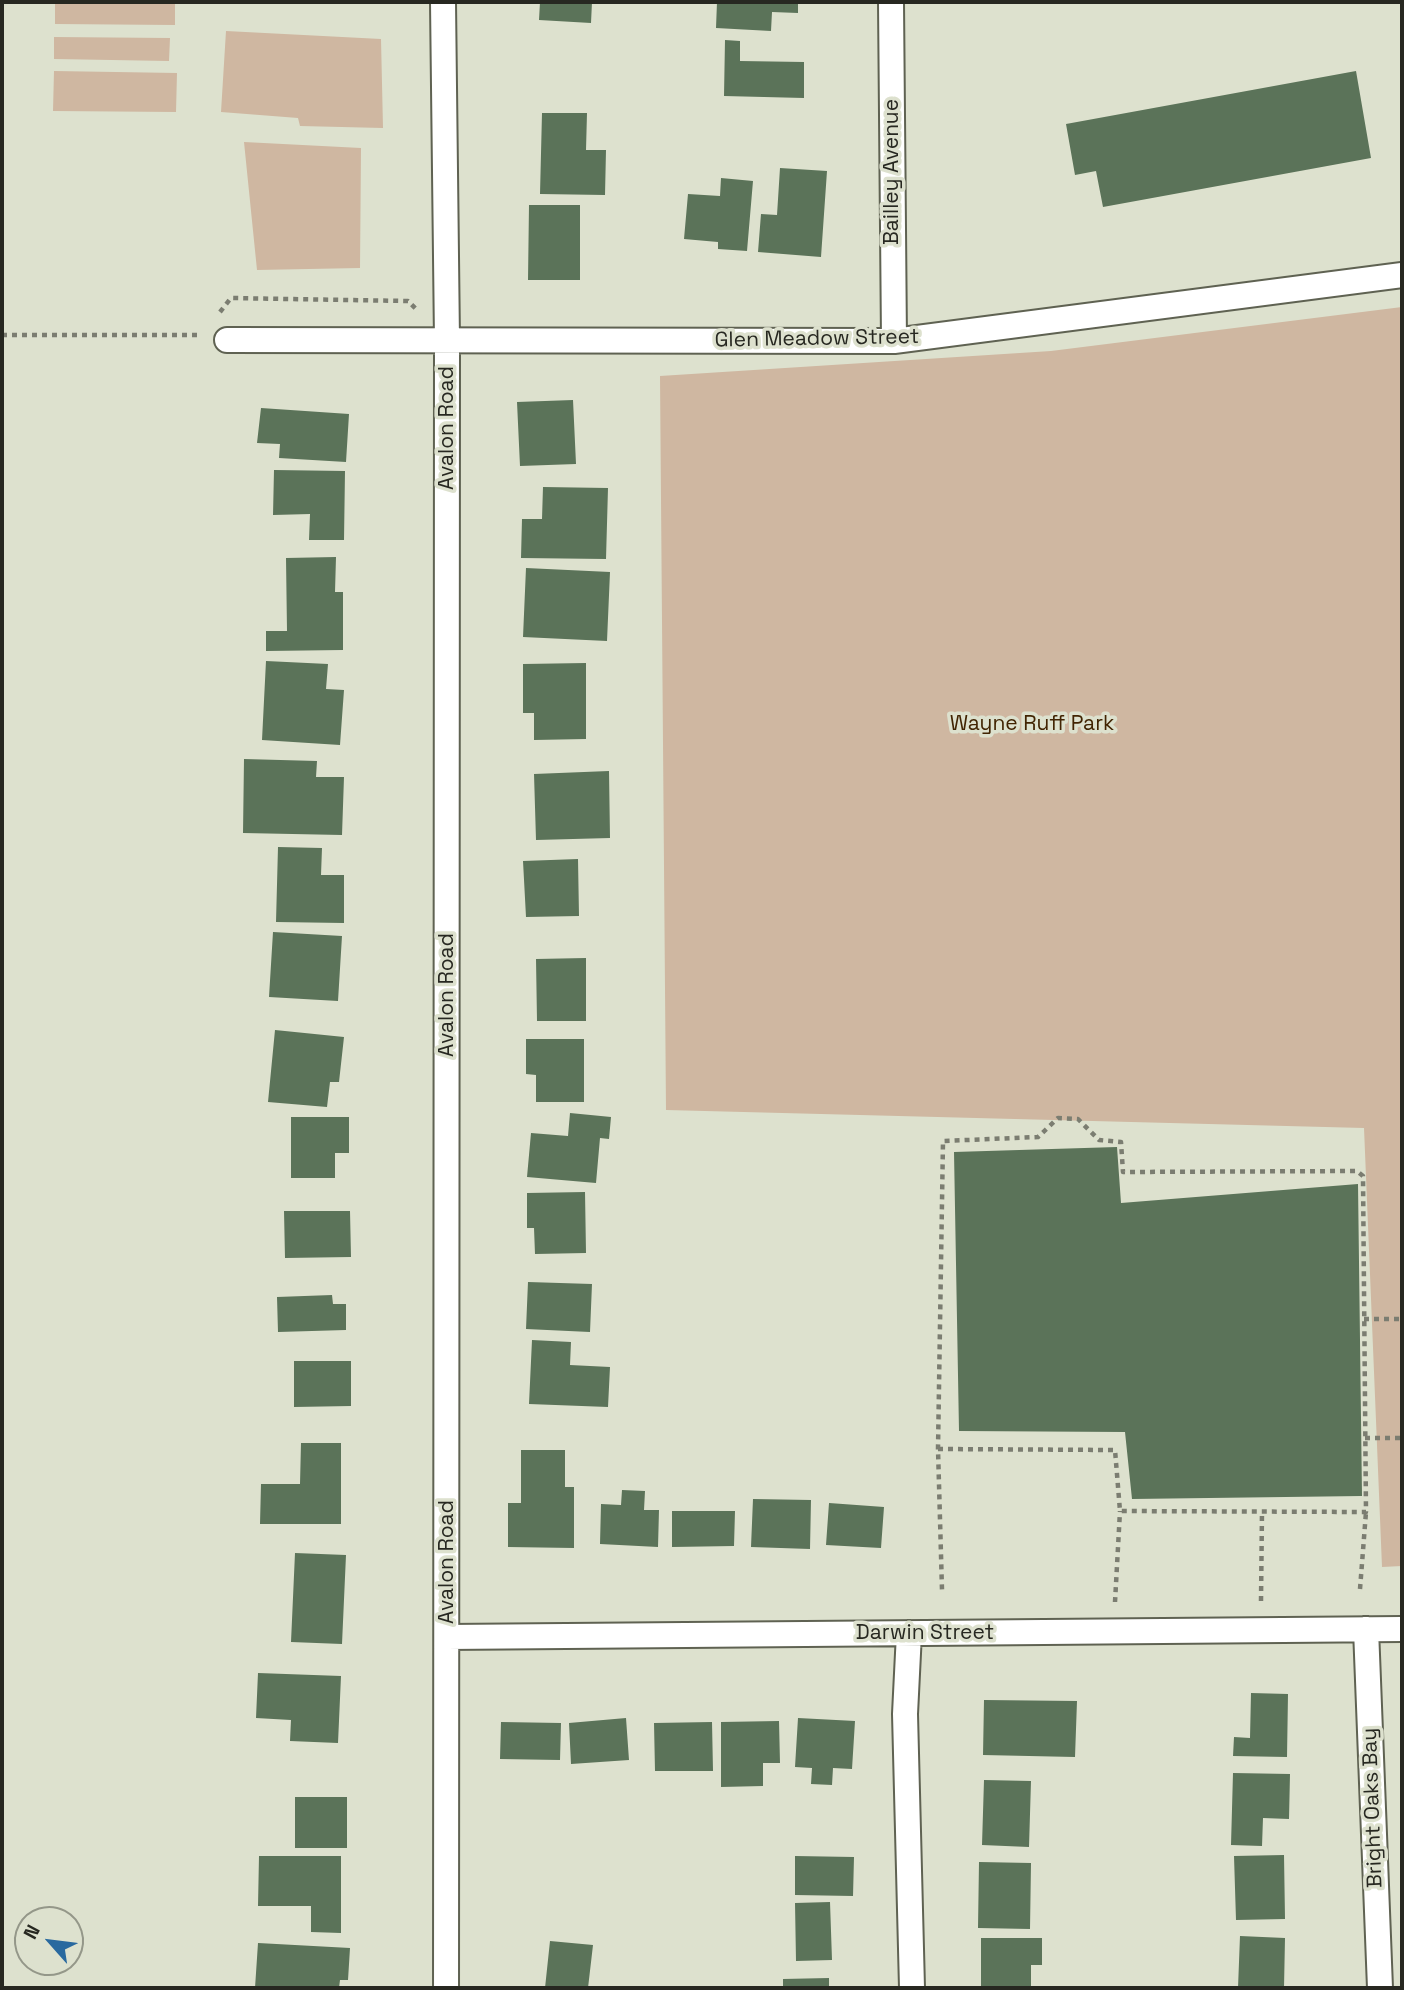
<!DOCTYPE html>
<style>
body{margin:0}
#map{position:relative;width:1404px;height:1990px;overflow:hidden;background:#dde1ce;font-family:"Space Grotesk",sans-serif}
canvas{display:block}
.frame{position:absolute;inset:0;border:4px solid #272821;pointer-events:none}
.north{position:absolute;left:14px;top:1906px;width:70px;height:70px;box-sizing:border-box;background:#dde1ce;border:2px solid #949789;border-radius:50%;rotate:298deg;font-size:19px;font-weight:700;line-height:28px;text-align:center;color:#272821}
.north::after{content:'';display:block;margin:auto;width:24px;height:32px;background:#29699f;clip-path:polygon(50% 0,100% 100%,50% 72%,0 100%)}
</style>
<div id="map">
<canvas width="1404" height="1990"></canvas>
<div class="frame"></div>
<div class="north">N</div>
</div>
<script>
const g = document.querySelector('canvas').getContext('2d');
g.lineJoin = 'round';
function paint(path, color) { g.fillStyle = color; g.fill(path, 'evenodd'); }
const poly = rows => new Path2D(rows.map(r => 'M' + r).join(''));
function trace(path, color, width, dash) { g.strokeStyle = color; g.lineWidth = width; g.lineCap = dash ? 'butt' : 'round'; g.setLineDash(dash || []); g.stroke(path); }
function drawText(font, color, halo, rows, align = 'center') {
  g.font = font + ' "Space Grotesk",sans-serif'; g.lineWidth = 7; g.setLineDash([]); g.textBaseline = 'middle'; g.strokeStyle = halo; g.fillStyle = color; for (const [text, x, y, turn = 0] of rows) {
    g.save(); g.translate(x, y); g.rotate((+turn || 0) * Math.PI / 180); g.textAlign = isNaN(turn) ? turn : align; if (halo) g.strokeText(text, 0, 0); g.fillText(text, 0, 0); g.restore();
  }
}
const green = poly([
 [55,2,175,2,175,25,55,24],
 [226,31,381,39,383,128,300,126,298,118,221,112],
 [54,37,170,38,169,61,54,59],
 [54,71,177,73,176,112,53,111],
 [244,142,361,148,360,268,257,270],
 [1402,307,1402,1566,1382,1567,1364,1128,666,1110,660,376,1051,351]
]);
const building = poly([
 [540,2,592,2,591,23,539,20],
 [717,2,798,2,798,13,772,12,771,31,716,28],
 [725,40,740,41,740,61,804,62,804,98,724,96],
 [1356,71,1371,158,1103,207,1096,171,1075,175,1066,124],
 [542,113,587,113,586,150,606,150,605,195,540,194],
 [780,168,827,171,821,257,758,252,761,214,777,215],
 [721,178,753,181,747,251,718,249,718,242,684,239,688,194,720,196],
 [529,205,580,205,580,280,528,280],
 [573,400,576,464,520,466,517,402],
 [261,408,349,414,346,462,279,458,280,444,257,443],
 [274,470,345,471,344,540,309,540,310,514,273,515],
 [543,487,608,488,606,559,521,558,522,519,542,519],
 [336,557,335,592,343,592,343,650,266,651,266,631,287,631,286,558],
 [526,568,610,572,607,641,523,637],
 [266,661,328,664,326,689,344,690,340,745,262,740],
 [586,663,586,739,534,740,534,713,523,713,523,664],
 [244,759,317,761,316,777,344,777,342,835,243,833],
 [609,771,610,838,536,840,534,774],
 [278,847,322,848,321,875,344,875,344,923,276,922],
 [578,859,579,916,526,917,523,861],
 [273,932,342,936,338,1001,269,997],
 [586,958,586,1021,537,1021,536,959],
 [275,1030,344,1037,339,1082,330,1082,327,1107,268,1102],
 [526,1039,584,1039,584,1102,536,1102,536,1075,526,1074],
 [570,1113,611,1117,609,1139,600,1138,596,1183,527,1177,531,1133,568,1136],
 [291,1117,349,1117,349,1153,335,1153,335,1178,291,1178],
 [1117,1147,1121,1203,1358,1184,1362,1496,1132,1499,1125,1432,959,1431,954,1152],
 [585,1192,586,1253,535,1254,534,1228,527,1228,527,1193],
 [284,1211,350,1211,351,1257,285,1258],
 [528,1282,592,1284,590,1332,526,1329],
 [332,1295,333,1304,346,1304,346,1330,278,1332,277,1297],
 [532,1340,571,1342,570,1365,610,1367,608,1407,529,1404],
 [294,1361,351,1361,351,1406,294,1407],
 [301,1443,341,1443,341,1524,260,1524,261,1484,300,1484],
 [521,1450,565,1450,565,1487,574,1487,574,1548,508,1547,508,1503,521,1503],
 [622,1490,645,1491,644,1510,659,1510,658,1547,600,1544,601,1504,621,1505],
 [753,1499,811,1500,810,1549,751,1547],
 [829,1503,884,1507,881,1548,826,1545],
 [672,1511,735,1511,734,1546,672,1547],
 [295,1553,346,1555,342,1644,291,1642],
 [258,1673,341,1676,338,1743,290,1741,291,1720,256,1718],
 [1251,1693,1288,1694,1287,1757,1233,1756,1234,1737,1250,1738],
 [984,1700,1077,1701,1075,1757,983,1755],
 [626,1718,629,1760,571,1764,569,1723],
 [798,1718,855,1721,852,1769,833,1768,832,1785,811,1784,812,1768,795,1767],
 [779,1721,780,1763,763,1763,763,1786,721,1787,721,1722],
 [501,1722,561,1723,560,1760,500,1759],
 [712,1722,713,1771,655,1771,654,1723],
 [1233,1773,1290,1774,1289,1819,1263,1818,1262,1846,1231,1845],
 [984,1780,1031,1781,1029,1847,982,1845],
 [295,1797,347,1797,347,1848,295,1848],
 [1284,1855,1285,1919,1236,1920,1234,1856],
 [259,1856,341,1856,341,1933,311,1932,311,1906,258,1906],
 [795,1856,854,1857,853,1896,795,1895],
 [979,1862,1031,1863,1030,1929,978,1928],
 [830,1902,832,1960,796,1961,795,1903],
 [1240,1936,1285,1938,1284,1988,1238,1988],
 [981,1938,1042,1938,1042,1965,1031,1965,1031,1988,981,1988],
 [550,1941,593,1945,588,1988,545,1988],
 [258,1943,350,1948,348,1980,340,1980,339,1988,255,1988],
 [829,1978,829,1988,783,1988,783,1979]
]);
const path = poly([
 [220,312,231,298,408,301,417,310],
 [2,335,201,335],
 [1364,1319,1402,1319],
 [1365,1438,1402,1438],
 [938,1449,1115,1450,1120,1511,1366,1512,1363,1176,1357,1171,1123,1172,1121,1142,1099,1140,1078,1119,1058,1118,1038,1137,943,1141,938,1449,942,1590],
 [1360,1589,1366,1512],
 [1261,1601,1262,1511],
 [1115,1602,1120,1511]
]);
const street = poly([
 [443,2,447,341,446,1988],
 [891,2,894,341],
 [227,340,894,341,1402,275],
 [1366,1629,1380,1988],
 [909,1633,905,1714,912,1988],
 [447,1637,1402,1629]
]);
const streetNames = [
 ["Bailley Avenue",892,172,-90],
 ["Glen Meadow Street",817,339,-1],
 ["Avalon Road",447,428,-90],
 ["Avalon Road",447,995,-90],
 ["Avalon Road",447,1562,-90],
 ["Darwin Street",925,1633],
 ["Bright Oaks Bay",1373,1808,-92]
];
const parkNames = [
 ["Wayne Ruff Park",1032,724]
];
paint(green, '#cfb7a1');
paint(building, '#5b7359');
trace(street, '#5f6252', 28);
trace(path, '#7b7d71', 4.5, [5, 5]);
trace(street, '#fff', 24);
drawText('21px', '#272821', '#dde1ce', streetNames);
drawText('21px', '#412402', '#dde1ce', parkNames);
</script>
